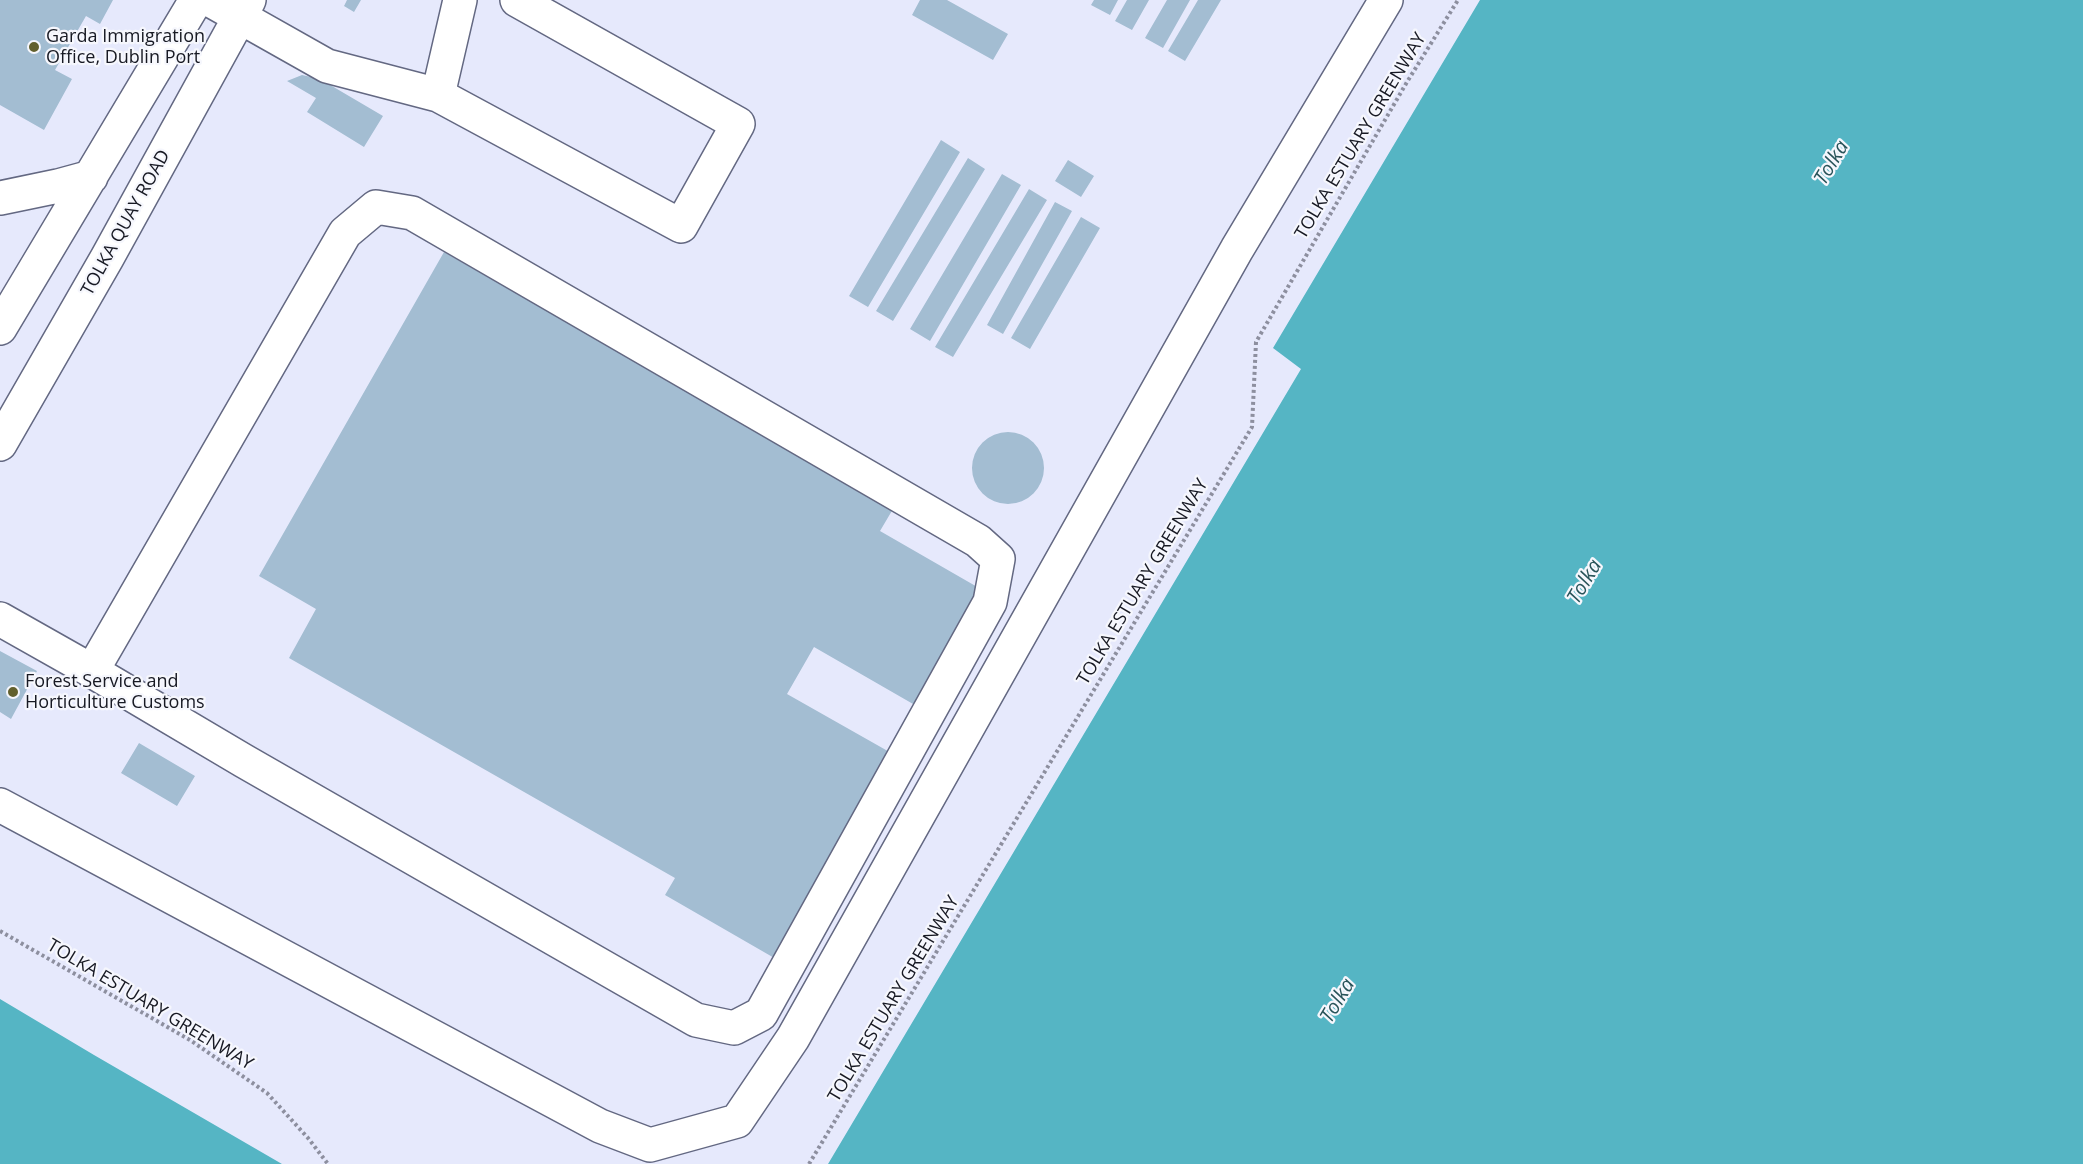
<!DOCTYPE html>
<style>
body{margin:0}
canvas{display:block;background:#e6e9fc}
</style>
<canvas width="2083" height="1164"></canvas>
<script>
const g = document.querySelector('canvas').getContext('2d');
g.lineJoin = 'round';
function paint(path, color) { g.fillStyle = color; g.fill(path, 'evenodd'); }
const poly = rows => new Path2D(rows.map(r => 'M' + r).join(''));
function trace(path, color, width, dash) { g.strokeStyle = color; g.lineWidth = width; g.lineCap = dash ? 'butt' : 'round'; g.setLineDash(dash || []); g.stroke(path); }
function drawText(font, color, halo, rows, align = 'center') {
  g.font = font + ' "Open Sans",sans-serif'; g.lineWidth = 4.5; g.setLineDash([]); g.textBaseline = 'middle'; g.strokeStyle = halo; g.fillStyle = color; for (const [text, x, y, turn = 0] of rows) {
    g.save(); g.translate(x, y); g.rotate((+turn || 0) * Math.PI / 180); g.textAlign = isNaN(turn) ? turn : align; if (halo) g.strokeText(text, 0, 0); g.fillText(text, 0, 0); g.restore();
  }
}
const water = poly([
 [1480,0,2083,0,2083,1164,828,1164,1301,369,1273,348],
 [0,999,94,1055,282,1164,0,1164]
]);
const building = poly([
 [0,0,113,0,100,24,86,16,55,70,72,79,44,130,0,105],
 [347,0,361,0,354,12,344,6],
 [920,0,947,0,1008,34,993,60,912,15],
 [1094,0,1118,0,1110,15,1091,5],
 [1127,0,1149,0,1132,30,1115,21],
 [1167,0,1190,0,1163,48,1145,38],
 [1198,0,1221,0,1185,61,1168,51],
 [302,75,320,79,383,116,364,147,307,112,316,98,287,81],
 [941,140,960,152,868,307,849,296],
 [968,158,985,169,893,321,876,311],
 [1068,160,1094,176,1081,197,1055,181],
 [1002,174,1021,185,930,341,910,329],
 [1029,189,1047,200,953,357,935,347],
 [1055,202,1072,211,1003,334,987,325],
 [1081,217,1100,228,1030,349,1011,338],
 [444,252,893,509,880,531,986,592,920,708,814,647,787,694,893,754,776,959,665,895,675,878,289,658,316,609,259,576],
 '972 468a36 36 0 1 1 72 0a36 36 0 1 1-72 0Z',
 [0,651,37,671,11,719,0,712],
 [139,743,195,776,177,806,121,773]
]);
const path = poly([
 [0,931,190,1040,267,1093,308,1138,328,1164],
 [809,1164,1252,427,1256,342,1407,82,1458,0]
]);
const minor = poly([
 [210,0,327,66,438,95,681,226,738,124,517,0],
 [438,95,460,0],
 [0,198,58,186,91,177],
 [0,328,196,0],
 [0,444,107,258,249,0],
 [0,619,92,671,244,761,696,1020,734,1028,761,1014,990,602,998,559,978,541,412,213,376,207,345,233,92,671],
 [0,805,600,1126,650,1145,737,1121,793,1038,1237,249,1386,0]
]);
const markers = [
 [34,47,6,"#62602d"],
 [13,692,6,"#62602d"]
];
const poiNames = [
 ["Garda Immigration",46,37],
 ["Office, Dublin Port",46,58],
 ["Forest Service and",25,682],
 ["Horticulture Customs",25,703]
];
const streetNames = [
 ["TOLKA ESTUARY GREENWAY",1361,136,-59],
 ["TOLKA QUAY ROAD",126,223,-61],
 ["TOLKA ESTUARY GREENWAY",1143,582,-59],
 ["TOLKA ESTUARY GREENWAY",894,999,-59],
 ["TOLKA ESTUARY GREENWAY",150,1005,31]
];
const waterNames = [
 ["Tolka",1832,163,-59],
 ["Tolka",1585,582,-59],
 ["Tolka",1338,1001,-59]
];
paint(water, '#55b5c4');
paint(building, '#a3bdd2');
trace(minor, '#636882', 36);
trace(path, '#8d8f9f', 4, [3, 3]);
trace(minor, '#fff', 33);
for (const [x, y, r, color] of markers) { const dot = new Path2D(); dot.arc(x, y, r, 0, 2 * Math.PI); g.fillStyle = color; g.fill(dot); trace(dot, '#f6f7fd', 2); }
drawText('18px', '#171923', '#f6f7fd', poiNames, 'left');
drawText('18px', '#171923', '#f6f7fd', streetNames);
drawText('italic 20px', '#29545a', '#f6f7fd', waterNames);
</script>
